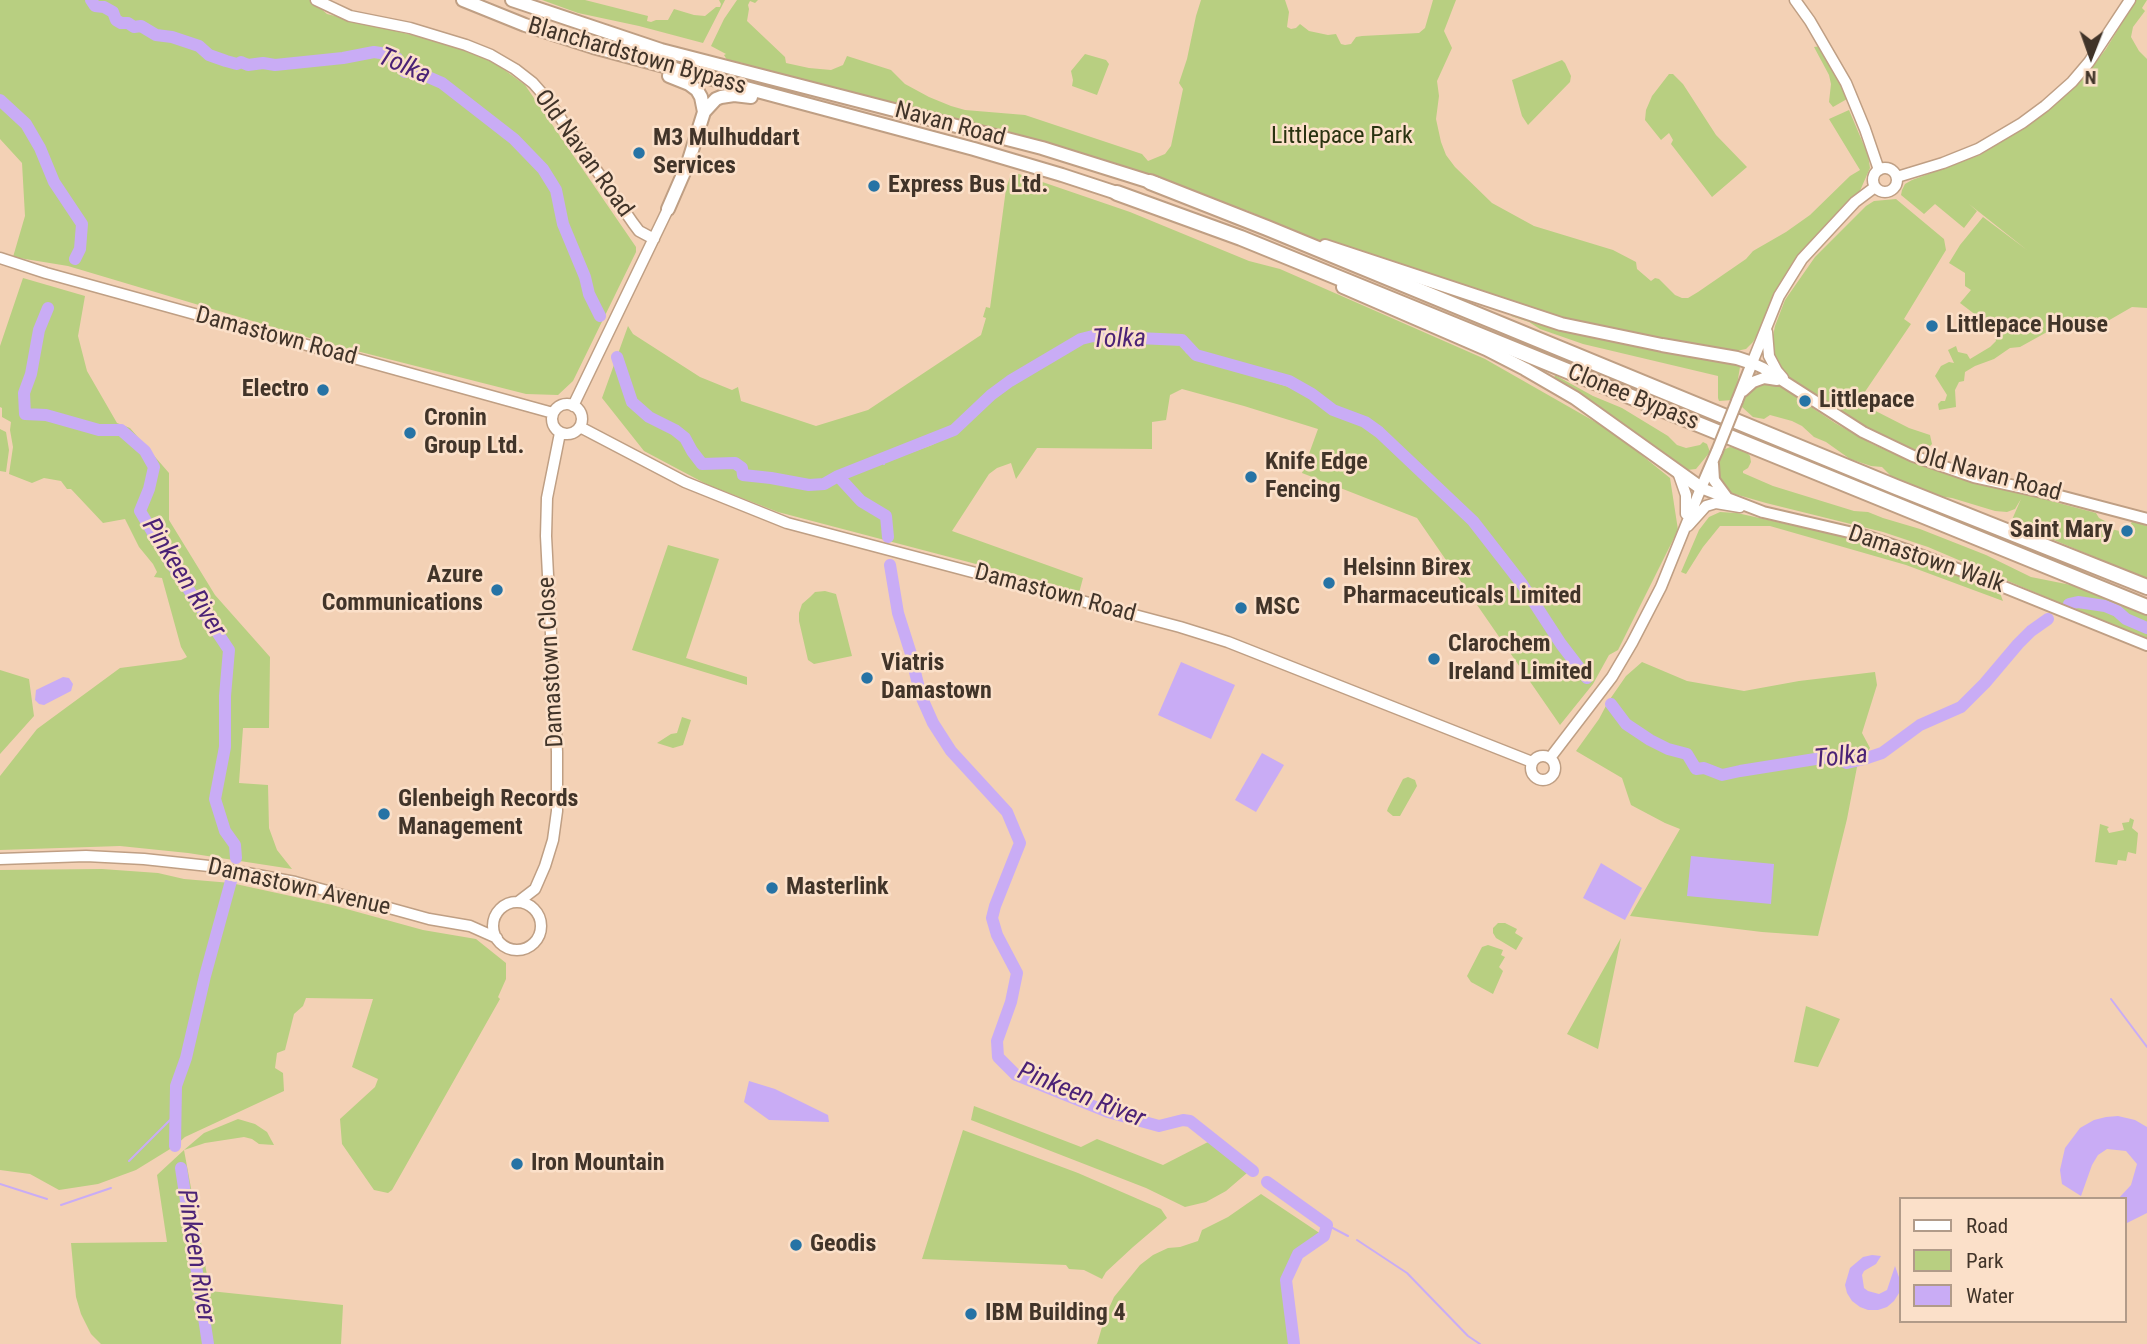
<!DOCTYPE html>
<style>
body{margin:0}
#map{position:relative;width:2147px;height:1344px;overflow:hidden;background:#f3d1b5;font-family:"Roboto Condensed",sans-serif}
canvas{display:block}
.legend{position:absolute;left:1899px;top:1197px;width:228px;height:126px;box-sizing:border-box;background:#fbe0c9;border:2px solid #b19b89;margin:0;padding:9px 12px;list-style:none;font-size:21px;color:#413429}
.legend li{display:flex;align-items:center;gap:14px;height:35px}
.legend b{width:35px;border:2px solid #b19b89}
.north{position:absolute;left:2056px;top:21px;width:70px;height:70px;-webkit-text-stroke:5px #fbe0c9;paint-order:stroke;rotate:181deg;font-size:19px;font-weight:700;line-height:28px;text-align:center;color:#413429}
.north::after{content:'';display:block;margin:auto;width:24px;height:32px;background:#413429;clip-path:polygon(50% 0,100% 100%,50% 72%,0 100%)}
</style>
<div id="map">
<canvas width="2147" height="1344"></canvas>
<ul class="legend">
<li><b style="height:9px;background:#fff"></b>Road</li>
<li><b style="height:19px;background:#b8cf81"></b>Park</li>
<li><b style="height:19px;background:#c9acf5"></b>Water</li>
</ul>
<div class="north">N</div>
</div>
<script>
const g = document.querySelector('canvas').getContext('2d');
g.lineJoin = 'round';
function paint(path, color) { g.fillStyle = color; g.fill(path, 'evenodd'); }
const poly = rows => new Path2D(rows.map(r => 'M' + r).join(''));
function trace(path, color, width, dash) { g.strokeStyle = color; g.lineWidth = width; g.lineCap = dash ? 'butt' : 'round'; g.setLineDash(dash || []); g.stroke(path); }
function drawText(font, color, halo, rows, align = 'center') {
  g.font = font + ' "Roboto Condensed",sans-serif'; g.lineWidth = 5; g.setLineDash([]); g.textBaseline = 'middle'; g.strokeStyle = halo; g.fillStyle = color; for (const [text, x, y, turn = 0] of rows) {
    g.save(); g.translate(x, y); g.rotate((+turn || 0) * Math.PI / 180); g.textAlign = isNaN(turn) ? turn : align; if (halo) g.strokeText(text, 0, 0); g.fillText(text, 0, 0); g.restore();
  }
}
const green = poly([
 [0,0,311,0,327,14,424,38,456,47,495,63,525,85,636,247,636,252,573,381,558,395,526,394,333,345,68,266,13,257,25,216,22,163,0,139],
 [542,0,585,0,648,16,647,21,651,22,656,20,668,20,674,9,694,15,705,16,716,7,720,7,721,4,719,0,725,0,703,43,639,26,578,13],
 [737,0,758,0,755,3,750,1,748,5,749,9,747,21,785,57,786,63,809,68,831,70,843,65,847,56,891,70,905,84,929,97,951,106,965,110,1025,115,1142,154,1148,161,1165,154,1171,146,1183,89,1179,83,1187,59,1196,16,1201,0,1285,0,1289,12,1287,27,1291,29,1296,28,1300,24,1309,31,1328,35,1336,34,1341,44,1345,45,1351,44,1356,37,1362,36,1419,33,1425,28,1433,0,1456,0,1444,31,1452,48,1437,81,1439,96,1436,119,1441,142,1446,155,1455,167,1492,203,1534,226,1613,250,1636,262,1637,269,1651,281,1655,278,1659,279,1675,295,1682,298,1688,298,1698,292,1746,259,1753,251,1786,232,1810,215,1850,176,1860,170,1829,119,1849,110,1868,155,1870,168,1859,193,1825,227,1804,252,1753,342,1746,349,1726,353,1559,319,1330,244,1263,220,1255,214,1246,210,1240,212,1201,196,1196,192,1186,191,1175,183,1153,179,875,102,866,96,856,96,747,66,743,63,727,60,724,55,726,54,711,46,724,19],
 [2136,0,2147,0,2142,8,2145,11,2133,27,2131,37,2139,51,2147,59,2147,308,2132,307,2106,322,2096,317,2092,323,2083,323,2063,329,2056,327,2020,347,2010,348,1994,359,1975,366,1965,372,1964,381,1959,382,1955,390,1956,407,1939,410,1938,404,1941,401,1945,401,1947,395,1935,376,1941,366,1949,362,1954,363,1948,350,1956,346,1958,352,1967,354,1970,359,1990,347,1996,341,1993,328,1960,303,1971,290,1965,286,1965,273,1949,263,1960,245,1983,217,2027,250,1969,204,1977,211,1964,228,1935,204,1924,214,1901,195,1902,190,1905,184,1912,180,1980,155,2043,115,2092,67,2106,49],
 [1822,46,1849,95,1847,99,1833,107,1829,102,1831,84,1829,75,1814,47],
 [1085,54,1106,60,1109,64,1097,95,1072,86,1073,80,1071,71],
 [1562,60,1565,63,1571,76,1570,82,1528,125,1522,116,1512,80],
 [1669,74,1673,74,1683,84,1716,135,1747,167,1712,197,1671,144,1673,140,1669,133,1661,140,1645,120,1646,110,1652,96],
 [1019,174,1130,212,1249,261,1280,269,1485,359,1613,432,1670,478,1678,530,1618,650,1609,655,1593,684,1560,725,1417,518,1302,473,1318,429,1244,406,1182,389,1170,395,1166,420,1152,422,1152,449,1037,448,1016,479,1011,463,997,468,989,474,952,531,1083,578,1079,593,1056,585,778,512,708,485,644,451,602,398,628,326,633,334,700,377,732,390,738,387,741,401,816,426,868,410,981,335,986,318,983,317,986,307,990,308,1006,189,1010,177],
 [1096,332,1143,337,1179,338,1188,343,1194,351,1203,356,1297,381,1336,410,1367,421,1377,428,1482,524,1474,530,1440,492,1426,483,1378,434,1359,422,1330,413,1305,395,1286,386,1202,361,1186,353,1182,344,1169,340,1147,344,1096,338,1085,341,1038,367,985,404,959,431,932,445,814,489,779,478,809,483,819,483,952,429,978,402,1049,353],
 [1896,199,1944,239,1946,250,1904,319,1911,324,1858,402,1909,428,1930,435,1932,444,1928,448,1924,449,1920,455,1911,452,1907,446,1889,440,1861,427,1792,383,1783,372,1773,353,1772,341,1775,326,1785,300,1815,257,1866,206,1874,201],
 [23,278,85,296,78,336,87,371,117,423,130,428,169,473,169,520,215,595,270,657,269,728,243,728,239,783,268,785,269,828,277,850,292,869,188,853,120,846,0,850,0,776,37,729,120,668,181,660,187,657,181,647,162,578,154,577,157,572,153,564,139,547,125,519,103,523,71,489,67,489,61,481,44,478,32,483,9,474,13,447,10,430,11,422,2,417,2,408,0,407,0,346],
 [1511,314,1734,362,1740,367,1736,391,1732,400,1719,401,1718,398,1718,376,1583,344,1540,329,1529,322,1511,316],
 [1555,375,1593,396,1622,408,1668,436,1677,445,1686,448,1700,445,1703,442,1707,444,1710,452,1696,469,1687,470,1674,465,1554,379],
 [1762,381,1777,384,1835,423,1872,444,1927,468,2096,513,2099,518,2107,522,2111,529,2128,533,2132,521,2147,526,2147,579,2011,522,2021,499,2015,509,2007,512,1995,511,1952,498,1930,495,1892,477,1882,467,1871,466,1850,459,1826,442,1814,437,1802,426,1792,421,1770,415,1764,419,1753,417,1742,407,1743,402,1746,395],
 [0,429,6,432,9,450,6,472,0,471],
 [1730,447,1744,449,1750,456,1751,462,1748,468,1743,471,1743,473,1773,486,1854,511,1868,512,1883,518,1920,529,1986,555,2031,577,2071,585,2147,615,2147,640,1928,547,1883,532,1766,503,1731,493,1722,487,1717,473,1716,464,1720,455,1723,450],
 [1720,512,1737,513,1863,541,1920,560,2000,593,2003,601,1906,565,1770,526,1720,526,1703,547,1686,574,1681,572,1699,530,1709,517],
 [668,545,719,559,686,658,747,677,747,685,632,650],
 [825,591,836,594,852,656,814,664,808,660,799,621,799,613,802,604,810,597,815,592],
 [1642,662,1687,681,1744,691,1799,681,1875,672,1877,685,1862,733,1870,748,1867,753,1853,758,1841,757,1839,762,1857,767,1847,819,1818,936,1762,932,1630,916,1680,829,1665,823,1631,805,1622,778,1576,751,1599,719,1608,702,1626,676],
 [0,670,29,679,34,716,0,754],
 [682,717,691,720,683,745,673,748,657,743,671,734,677,733],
 [1408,777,1415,780,1417,786,1400,816,1393,816,1387,811,1388,808,1403,779],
 [2130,818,2134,820,2132,828,2138,833,2136,854,2128,852,2126,861,2118,860,2117,865,2095,862,2100,824,2109,827,2107,829,2109,833,2124,830,2122,823,2129,822],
 [102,869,158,873,184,879,231,883,332,905,423,930,476,939,506,963,506,979,498,997,500,999,392,1190,388,1193,374,1190,342,1144,340,1119,375,1087,378,1079,352,1067,373,999,306,998,303,1006,294,1014,285,1050,277,1053,275,1068,283,1073,284,1091,185,1137,175,1146,136,1170,98,1184,59,1190,30,1174,0,1170,0,870],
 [1498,923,1505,923,1517,929,1515,933,1523,938,1516,950,1496,938,1493,933,1493,928],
 [1621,938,1598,1049,1567,1034],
 [1488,945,1503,950,1501,955,1505,957,1499,967,1503,971,1493,994,1471,982,1467,976,1482,947],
 [1806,1006,1840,1019,1818,1067,1794,1062],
 [974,1106,1081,1147,1097,1139,1163,1165,1208,1142,1247,1173,1226,1191,1206,1202,1185,1207,1146,1188,971,1120],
 [238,1119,255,1124,267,1132,274,1145,259,1144,252,1139,244,1137,205,1143,184,1150,210,1291,343,1305,341,1344,101,1344,91,1334,81,1314,76,1297,71,1243,167,1242,157,1175,184,1150,204,1133],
 [963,1130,1078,1173,1161,1209,1167,1218,1133,1247,1106,1272,1102,1279,1084,1270,1069,1269,1066,1265,922,1259],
 [1261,1194,1324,1236,1298,1254,1286,1280,1294,1344,1097,1344,1105,1317,1114,1297,1140,1265,1153,1255,1168,1248,1180,1247,1198,1241,1202,1230,1228,1217]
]);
const water = poly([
 [1181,662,1235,685,1211,739,1158,715],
 [63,677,69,678,73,684,71,691,44,705,39,704,35,700,36,690],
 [1262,753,1284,765,1256,812,1235,800],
 [1691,856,1774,864,1771,904,1687,896],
 [1601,863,1642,888,1625,920,1583,898],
 [749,1081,775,1089,828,1115,829,1122,769,1120,744,1102],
 [2118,1116,2135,1120,2147,1127,2147,1213,2127,1223,2124,1222,2124,1199,2118,1199,2131,1185,2137,1164,2126,1151,2107,1149,2098,1155,2092,1165,2081,1196,2062,1184,2060,1170,2065,1148,2080,1128,2094,1120,2106,1117],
 [1872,1255,1881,1256,1876,1264,1864,1271,1862,1275,1864,1288,1868,1291,1879,1294,1887,1290,1895,1266,1900,1280,1899,1293,1894,1301,1887,1307,1878,1310,1868,1310,1860,1307,1852,1301,1847,1293,1845,1285,1850,1268,1863,1257]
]);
const stream = poly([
 [882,460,884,464],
 [2111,999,2147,1047],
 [129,1161,175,1115],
 [0,1184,47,1199],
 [61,1205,111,1188],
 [1327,1225,1348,1236],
 [1357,1240,1407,1273,1468,1336,1480,1344]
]);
const river = poly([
 [91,0,95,6,104,7,113,12,116,20,121,23,128,23,134,27,141,26,156,35,172,37,199,46,209,55,226,61,237,64,241,62,248,65,263,63,275,65,343,58,374,52,387,54,397,58,399,66,405,72,412,70,442,83,514,139,543,169,556,190,563,224,585,277,589,294,600,316],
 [0,100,26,124,40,148,54,182,82,224,80,249,75,259],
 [48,308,39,330,31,374,24,393,25,414,46,415,99,430,121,430,145,451,154,467,149,489,140,511,169,560,229,650,225,696,225,747,215,799,225,831,235,845,236,858],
 [617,357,632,402,649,417,675,430,685,438,692,451,702,464,735,463,742,468,743,475,771,478,809,485,824,484,838,476,954,430,991,395,1010,381,1081,339,1093,336,1182,340,1196,355,1289,381,1312,394,1333,410,1365,422,1379,432,1473,521,1522,584,1561,644,1587,678],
 [838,476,861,501,886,516,888,537],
 [890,565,898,613,911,654],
 [2069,604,2078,602,2105,606,2117,611,2126,619,2147,628],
 [913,664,921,696,933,723,951,751,1007,812,1020,843,995,906,992,918,997,935,1017,973,1011,1002,997,1041,998,1057,1016,1075,1108,1112,1159,1126,1183,1120,1190,1121,1253,1171],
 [1611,704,1626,724,1650,740,1668,749,1687,754,1696,769,1704,768,1722,775,1740,771,1828,757,1836,758,1847,763,1864,759,1882,753,1920,725,1961,707,1985,683,2018,644,2031,631,2048,619],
 [175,1146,176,1086,186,1058,205,976,231,881],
 [181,1168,208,1344],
 [1267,1182,1327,1225,1324,1236,1298,1254,1286,1280,1294,1344]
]);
const tertiary = poly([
 [316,0,350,16,410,28,466,45,491,55,515,69,533,83,548,100,633,223,639,231,654,239],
 [1795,0,1810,21,1846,83,1865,129,1879,170],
 '1873 180a12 12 0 1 1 24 0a12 12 0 1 1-24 0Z',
 [1897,177,1943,163,1978,149,2022,123,2045,106,2072,82,2089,62,2130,0],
 [0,258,46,273,553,413],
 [1767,332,1769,356,1777,371,1783,378],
 [1752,363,1779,296,1802,259,1855,202,1875,187],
 '552 419a15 15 0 1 1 30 0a15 15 0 1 1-30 0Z',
 [573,406,668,209],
 [580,427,685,482,787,523,1180,627,1228,642,1532,762],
 [1678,472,1686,495,1686,514],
 [1688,526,1706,506,1716,503,1740,507],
 '1531 768a12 12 0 1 1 24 0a12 12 0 1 1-24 0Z',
 [1550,758,1612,677,1632,643,1661,587,1701,488],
 [0,859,86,856,144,859,209,866,295,882,429,919,470,926,497,938],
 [518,902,535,889,545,866,553,840,557,811,557,752,546,536,547,498,560,433],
 '493 926a24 24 0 1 1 48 0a24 24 0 1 1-48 0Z'
]);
const secondary = poly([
 [1743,391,1753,382,1764,378,1777,380],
 [1737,401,1752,363,1763,368,1863,432,1913,456,1974,477,2060,496,2147,519],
 [1717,451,1701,488,1763,512,1866,536,1907,550,1989,581,2147,645],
 [1713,464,1714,480,1728,499]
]);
const trunk = poly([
 [463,0,525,25,593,47,974,149,1062,175,1126,196],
 [512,0,661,50,1042,148,1157,184],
 [669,76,689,84,697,90,701,97,704,112],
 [668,209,688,163,704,112,716,99,721,97,734,95,751,97],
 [1325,246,1561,324,1662,345,1737,358,1752,363],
 [1343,287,1486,349,1525,369,1575,398,1701,488]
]);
const motorway = poly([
 [1150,182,1267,228,1896,487,2147,587],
 [1117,193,1241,238,2147,607]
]);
const secondaryBridge = poly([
 [1717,451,1737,401]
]);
const markers = [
 [639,153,7,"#2673a5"],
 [874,186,7,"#2673a5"],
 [1932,326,7,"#2673a5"],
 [323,390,7,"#2673a5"],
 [1805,401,7,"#2673a5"],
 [410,433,7,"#2673a5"],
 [1251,477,7,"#2673a5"],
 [2127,531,7,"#2673a5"],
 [1329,583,7,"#2673a5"],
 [497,590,7,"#2673a5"],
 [1241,608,7,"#2673a5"],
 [1434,659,7,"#2673a5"],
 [867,678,7,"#2673a5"],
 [384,814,7,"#2673a5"],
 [772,888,7,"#2673a5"],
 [517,1164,7,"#2673a5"],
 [796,1245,7,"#2673a5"],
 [971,1314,7,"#2673a5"]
];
const streetNames = [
 ["Blanchardstown Bypass",637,57,16],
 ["Navan Road",950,125,15],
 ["Old Navan Road",583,154,54],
 ["Damastown Road",276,337,15],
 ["Clonee Bypass",1633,398,22],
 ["Old Navan Road",1988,475,15],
 ["Damastown Walk",1926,560,19],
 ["Damastown Road",1055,594,15],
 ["Damastown Close",552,662,-93],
 ["Damastown Avenue",299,888,13]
];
const parkNames = [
 ["Littlepace Park",1342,137]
];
const poiNames = [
 ["M3 Mulhuddart",653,139],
 ["Services",653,167],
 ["Express Bus Ltd.",888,186],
 ["Littlepace House",1946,326],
 ["Electro",309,390,"right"],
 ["Littlepace",1819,401],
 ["Cronin",424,419],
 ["Group Ltd.",424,447],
 ["Knife Edge",1265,463],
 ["Fencing",1265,491],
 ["Saint Mary",2113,531,"right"],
 ["Helsinn Birex",1343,569],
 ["Pharmaceuticals Limited",1343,597],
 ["Azure",483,576,"right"],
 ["Communications",483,604,"right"],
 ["MSC",1255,608],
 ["Clarochem",1448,645],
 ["Ireland Limited",1448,673],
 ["Viatris",881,664],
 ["Damastown",881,692],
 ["Glenbeigh Records",398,800],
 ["Management",398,828],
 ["Masterlink",786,888],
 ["Iron Mountain",531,1164],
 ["Geodis",810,1245],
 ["IBM Building 4",985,1314]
];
const waterNames = [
 ["Tolka",404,67,23],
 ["Tolka",1119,340,-1],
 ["Pinkeen River",183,578,58],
 ["Tolka",1841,758,-6],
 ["Pinkeen River",1081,1096,22],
 ["Pinkeen River",195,1256,81]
];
paint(green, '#b8cf81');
paint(water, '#c9acf5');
trace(stream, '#c9acf5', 2);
trace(river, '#c9acf5', 12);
trace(tertiary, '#bf9f84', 13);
trace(secondary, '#bf9f84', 14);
trace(trunk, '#bf9f84', 16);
trace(motorway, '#bf9f84', 18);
trace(tertiary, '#fff', 10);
trace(secondary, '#fff', 10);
trace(trunk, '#fff', 12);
trace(motorway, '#fff', 14);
trace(secondaryBridge, '#bf9f84', 14, []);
trace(secondaryBridge, '#fff', 10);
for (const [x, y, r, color] of markers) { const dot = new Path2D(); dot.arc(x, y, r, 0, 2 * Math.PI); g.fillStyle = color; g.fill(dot); trace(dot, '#fbe0c9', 2.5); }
drawText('24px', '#413429', '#fbe0c9', streetNames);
drawText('24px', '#293210', '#fbe0c9', parkNames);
drawText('bold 24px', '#413429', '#fbe0c9', poiNames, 'left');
drawText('italic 26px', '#4b2276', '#fbe0c9', waterNames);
</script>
